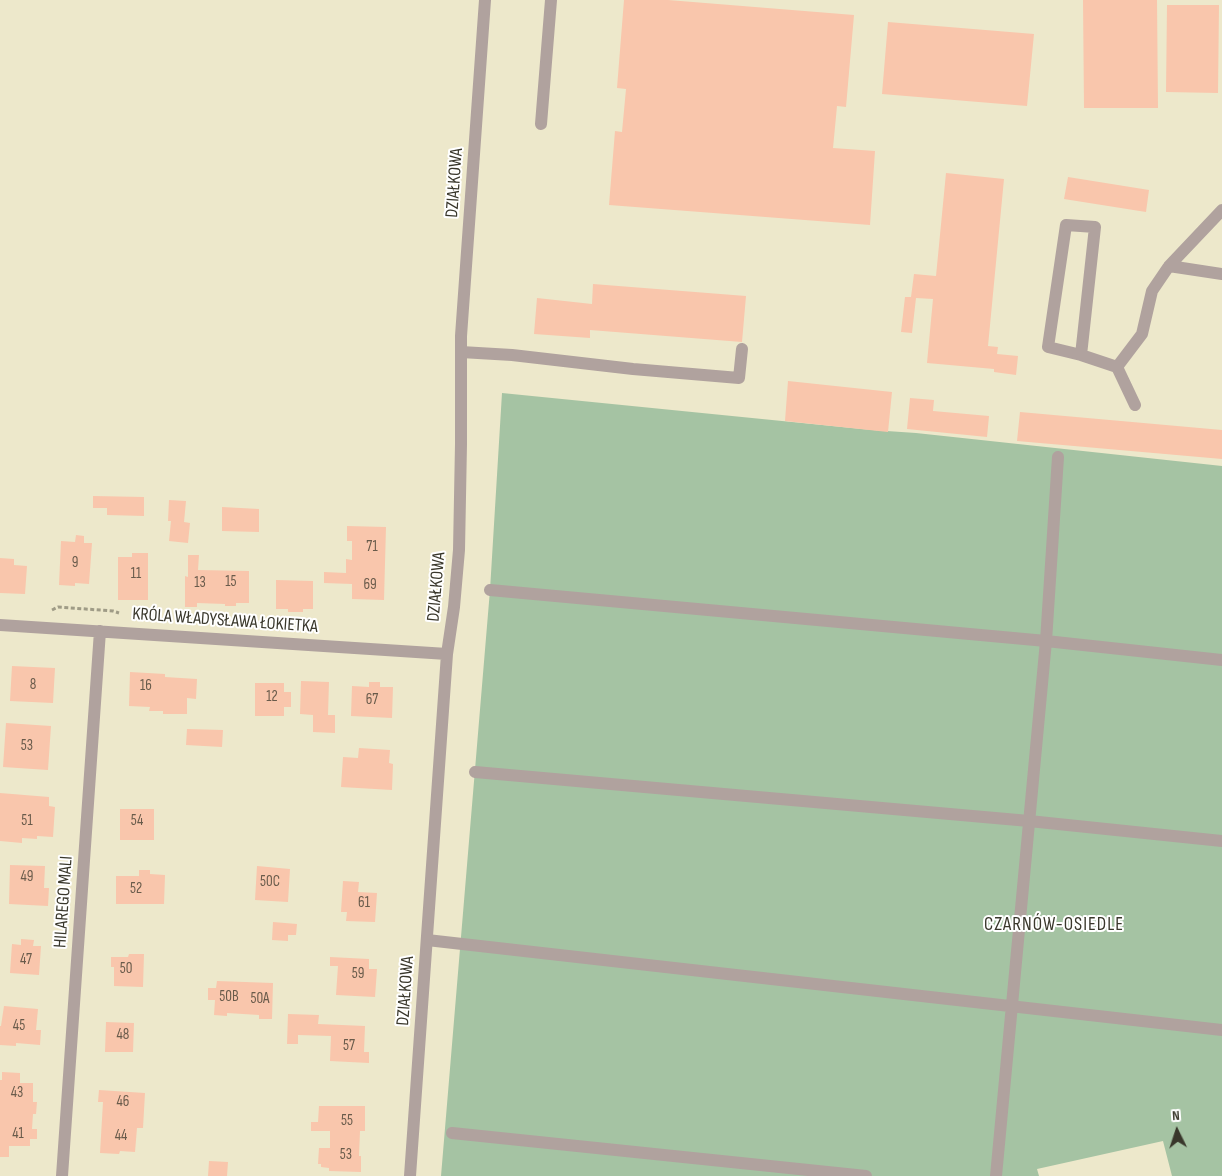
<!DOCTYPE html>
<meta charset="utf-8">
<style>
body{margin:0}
#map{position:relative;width:1222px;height:1176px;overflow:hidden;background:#ede8cb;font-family:"Sofia Sans Condensed",sans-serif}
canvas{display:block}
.north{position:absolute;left:1152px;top:1106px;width:50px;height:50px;-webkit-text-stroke:4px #fff;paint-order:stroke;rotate:356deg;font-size:14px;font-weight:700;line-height:20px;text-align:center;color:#39372b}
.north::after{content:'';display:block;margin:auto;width:18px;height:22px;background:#39372b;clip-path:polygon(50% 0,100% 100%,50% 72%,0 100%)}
</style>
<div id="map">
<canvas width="1222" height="1176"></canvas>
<div class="north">N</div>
</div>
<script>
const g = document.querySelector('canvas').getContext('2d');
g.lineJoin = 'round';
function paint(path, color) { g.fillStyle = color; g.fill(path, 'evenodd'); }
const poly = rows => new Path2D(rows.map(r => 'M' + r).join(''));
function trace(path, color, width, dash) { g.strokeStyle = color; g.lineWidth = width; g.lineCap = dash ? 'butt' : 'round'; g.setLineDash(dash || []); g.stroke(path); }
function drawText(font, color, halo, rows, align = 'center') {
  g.font = font + ' "Sofia Sans Condensed",sans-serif'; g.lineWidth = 4; g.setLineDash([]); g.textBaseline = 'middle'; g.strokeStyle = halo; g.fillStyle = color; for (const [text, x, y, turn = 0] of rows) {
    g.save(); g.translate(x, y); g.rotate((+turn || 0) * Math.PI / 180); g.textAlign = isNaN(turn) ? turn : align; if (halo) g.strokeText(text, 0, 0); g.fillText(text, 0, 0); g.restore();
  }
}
const green = poly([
 [502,393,872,430,916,433,1222,466,1222,1176,1172,1176,1163,1141,1037,1169,1039,1176,441,1176,490,590]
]);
const building = poly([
 [624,0,668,0,854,15,846,107,837,106,833,148,875,151,870,225,609,205,615,131,622,132,626,89,617,88],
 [1083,0,1157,0,1158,108,1084,108],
 [1167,5,1219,5,1218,93,1166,92],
 [888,22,1034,34,1027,106,882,94],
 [946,173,1004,179,988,346,998,347,997,354,1018,356,1016,375,994,372,994,369,927,363,933,299,916,298,912,333,901,332,905,297,911,297,914,274,936,276],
 [1068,177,1149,190,1146,212,1064,199],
 [593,284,746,296,742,342,590,330,590,338,534,334,537,298,592,304],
 [788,381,892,392,888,432,785,421],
 [910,398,934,400,933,411,989,416,987,437,907,429],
 [1020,412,1222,430,1222,459,1017,441],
 [93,496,144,497,144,516,107,515,107,508,93,508],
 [169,500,186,501,184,522,190,523,188,543,169,541,171,521,168,521],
 [222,507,259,509,259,532,222,531],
 [347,526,386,527,384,600,352,599,352,584,324,583,324,572,346,573,346,559,352,560,352,541,347,541],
 [76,535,84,536,84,543,92,543,89,584,75,583,75,586,59,585,61,541,75,542],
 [132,553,148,553,148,600,118,600,118,557,132,557],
 [188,555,199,555,198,570,249,571,249,603,236,603,236,606,225,606,225,604,197,603,197,607,185,607,185,576,188,577],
 [0,558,14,559,14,565,27,566,25,594,0,593],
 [276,580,313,581,313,609,303,609,303,612,288,612,288,609,276,609],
 [12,666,55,668,53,703,10,701],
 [130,672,165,674,165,677,197,679,196,699,187,698,187,714,163,714,163,711,149,711,150,707,129,706],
 [301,681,329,682,328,715,335,715,335,733,313,732,313,715,300,714],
 [369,682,380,682,380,687,393,687,392,718,351,716,352,686,369,687],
 [255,683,284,683,284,692,291,692,291,707,284,707,284,716,255,716],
 [6,723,51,726,48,770,3,767],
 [187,729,223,730,222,747,186,745],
 [359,748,390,750,389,763,393,764,392,790,341,787,343,757,358,758],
 [0,793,49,797,49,806,55,807,53,837,37,836,37,839,22,838,22,843,0,841],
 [120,809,154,809,154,840,120,840],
 [10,865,45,866,44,888,49,888,48,906,9,904],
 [257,866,290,869,288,902,255,900],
 [139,870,150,870,150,874,165,875,164,904,116,904,116,876,139,876],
 [343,881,359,882,358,892,377,893,375,922,346,921,347,912,341,912],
 [273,922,297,924,296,935,288,935,288,941,272,940],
 [21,939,34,940,33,946,41,946,39,975,10,973,12,944,21,945],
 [129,954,144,954,143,987,114,986,114,967,111,967,111,957,128,957],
 [330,957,369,959,369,969,377,969,375,997,336,995,338,966,330,966],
 [217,981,273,983,272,1019,259,1019,259,1015,227,1013,227,1016,214,1015,215,1000,208,1000,208,988,216,988],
 [4,1006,38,1009,36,1030,41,1030,40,1045,16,1043,16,1046,0,1045,0,1026,1,1026],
 [288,1014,319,1015,318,1024,365,1026,364,1052,369,1052,369,1063,330,1061,331,1036,298,1035,298,1044,287,1044],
 [106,1022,134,1023,133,1052,105,1052],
 [2,1072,20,1073,20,1083,33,1083,33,1102,37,1102,36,1114,33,1114,32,1129,37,1129,37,1139,30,1139,30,1146,9,1146,9,1157,0,1157,0,1080,2,1080],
 [99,1090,145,1093,143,1128,137,1128,135,1152,120,1151,119,1154,100,1153,103,1102,98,1102],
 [319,1106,365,1106,365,1131,360,1131,359,1156,361,1156,361,1172,329,1171,329,1168,321,1167,321,1164,318,1164,319,1148,330,1148,330,1131,311,1131,311,1122,318,1122],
 [209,1161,228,1162,227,1176,208,1176]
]);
const path = poly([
 [52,610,58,607,113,611,119,613],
 [433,614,435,576,438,571]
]);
const lane = poly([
 [541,124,551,0],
 [1169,266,1222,274],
 [461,352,512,355,633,369,739,378,742,349],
 [1081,355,1095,227,1066,225,1048,347,1081,355,1117,367],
 [1135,405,1117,367,1142,334,1152,291,1169,266,1222,210],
 [490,590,1046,641,1222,660],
 [475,772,1029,821,1222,841],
 [427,940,1222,1030],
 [452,1133,866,1176],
 [996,1176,1046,641,1058,457]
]);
const street = poly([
 [0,625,447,654],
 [62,1176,100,631],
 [410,1176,447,654,454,607,459,550,461,444,461,336,485,0]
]);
const numberNames = [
 ["71",372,547],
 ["9",75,563],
 ["11",136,574],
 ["15",231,582],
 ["13",200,583],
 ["69",370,585],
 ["8",33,685],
 ["16",146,686],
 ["12",272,697],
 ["67",372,700],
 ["53",27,746],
 ["51",27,821],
 ["54",137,821],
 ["49",27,877],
 ["50C",270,882],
 ["52",136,889],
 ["61",364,903],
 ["47",26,960],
 ["50",126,969],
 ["59",358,974],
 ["50B",229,997],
 ["50A",260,999],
 ["45",19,1026],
 ["48",123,1035],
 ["57",349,1046],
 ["43",17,1093],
 ["46",123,1102],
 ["55",347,1121],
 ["41",18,1134],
 ["44",121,1136],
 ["53",346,1155]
];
const streetNames = [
 ["DZIAŁKOWA",455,183,-86],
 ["DZIAŁKOWA",437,587,-85],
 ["KRÓLA WŁADYSŁAWA ŁOKIETKA",225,621,4],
 ["HILAREGO MALI",64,902,-86],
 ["DZIAŁKOWA",406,991,-86]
];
const neighbourhoodNames = [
 ["CZARNÓW-OSIEDLE",1054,925]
];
paint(green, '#a5c3a3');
paint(building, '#f9c6ac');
trace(path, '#9f9b86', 3, [4, 2.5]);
trace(lane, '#b0a29e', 12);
trace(street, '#b0a29e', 12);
drawText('15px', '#695b4b', null, numberNames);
drawText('18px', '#39372b', '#fff', streetNames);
g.letterSpacing = '1px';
drawText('19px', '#39372b', '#fff', neighbourhoodNames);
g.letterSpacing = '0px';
</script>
